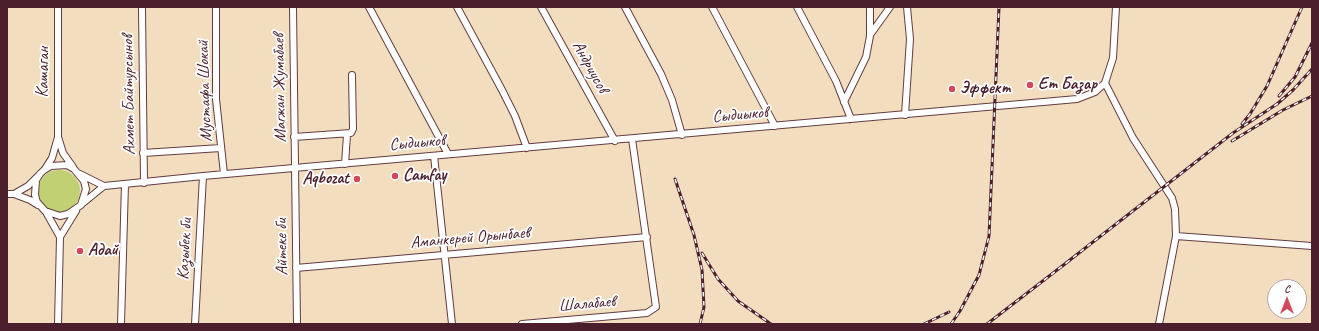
<!DOCTYPE html>
<meta charset="utf-8">
<style>
body{margin:0}
#map{position:relative;width:1319px;height:331px;overflow:hidden;background:#f2debf;font-family:Caveat,sans-serif}
canvas{display:block}
.frame{position:absolute;inset:0;border:8px solid #4a1f2b;pointer-events:none}
.north{position:absolute;left:1267px;top:279px;width:40px;height:40px;box-sizing:border-box;background:#fff;border:1px solid #b7a5aa;border-radius:50%;rotate:0deg;font-size:11px;font-weight:700;line-height:16px;text-align:center;color:#4a1f2b}
.north::after{content:'';display:block;margin:auto;width:14px;height:18px;background:#d1495b;clip-path:polygon(50% 0,100% 100%,50% 72%,0 100%)}
</style>
<div id="map">
<canvas width="1319" height="331"></canvas>
<div class="frame"></div>
<div class="north">С</div>
</div>
<script>
const g = document.querySelector('canvas').getContext('2d');
g.lineJoin = 'round';
function paint(path, color) { g.fillStyle = color; g.fill(path, 'evenodd'); }
const poly = rows => new Path2D(rows.map(r => 'M' + r).join(''));
function trace(path, color, width, dash) { g.strokeStyle = color; g.lineWidth = width; g.lineCap = dash ? 'butt' : 'round'; g.setLineDash(dash || []); g.stroke(path); }
function drawText(font, color, halo, rows, align = 'center') {
  g.font = font + ' Caveat,sans-serif'; g.lineWidth = 3.5; g.setLineDash([]); g.textBaseline = 'middle'; g.strokeStyle = halo; g.fillStyle = color; for (const [text, x, y, turn = 0] of rows) {
    g.save(); g.translate(x, y); g.rotate((+turn || 0) * Math.PI / 180); g.textAlign = isNaN(turn) ? turn : align; if (halo) g.strokeText(text, 0, 0); g.fillText(text, 0, 0); g.restore();
  }
}
const green = poly([
 '38 191a21 21 0 1 1 42 0a21 21 0 1 1-42 0Z'
]);
const minor = poly([
 [58,7,58,137,63,153,73,167],
 [142,7,144,183],
 [216,7,216,99,224,174],
 [293,7,297,324],
 [369,7,448,154],
 [457,7,502,90,515,116,527,148],
 [541,7,615,141],
 [625,7,661,74,672,100,682,135],
 [712,7,775,126],
 [797,7,836,81,851,119],
 [870,35,890,7],
 [1105,83,1133,138,1172,198,1175,209,1176,236,1159,324],
 [844,102,866,57,870,36,870,7],
 [905,115,910,39,907,7],
 [294,137,351,133,353,129,352,75],
 [143,153,221,148],
 [434,156,452,324],
 [345,164,347,135],
 [45,169,52,158,58,137],
 [80,174,104,186,203,176,1077,99,1095,92,1105,83,1113,58,1116,7],
 [7,194,14,194,28,186,44,170,51,166,67,165,74,169,84,181,86,189,81,205,68,214,60,216,45,211,37,202,35,195,36,180,40,174],
 [14,194,30,200,38,205],
 [83,203,104,186],
 [46,212,60,237,58,324],
 [1176,236,1312,246],
 [60,237,76,211],
 [296,268,647,237],
 [121,324,125,184],
 [195,324,203,176],
 [522,324,647,313,656,307,632,139]
]);
const rail = poly([
 [1279,96,1295,77,1312,43],
 [1242,124,1250,114,1267,86,1302,7],
 [1232,141,1283,110,1312,96],
 [675,179,694,235,702,270,704,307,700,324],
 [702,253,718,279,738,301,771,324],
 [1066,263,1233,133,1277,104,1293,90,1312,69],
 [924,324,949,312],
 [951,324,960,311,979,275,989,236,999,7],
 [987,324,1070,260]
]);
const markers = [
 [1030,85,4,"#d1495b"],
 [952,89,4,"#d1495b"],
 [395,176,4,"#d1495b"],
 [357,179,4,"#d1495b"],
 [80,251,4,"#d1495b"]
];
const streetNames = [
 ["Андриусов",590,67,61],
 ["Кашаган",44,72,-90],
 ["Магжан Жумабаев",280,88,-91],
 ["Мустафа Шокай",205,91,-92],
 ["Ахмет Байтурсынов",129,95,-91],
 ["Сыдиыков",740,115,-5],
 ["Сыдиыков",417,143,-5],
 ["Аманкерей Орынбаев",470,238,-5],
 ["Айтеке би",282,247,-91],
 ["Казыбек би",185,249,-87],
 ["Шалабаев",587,304,-5]
];
const poiNames = [
 ["Ет Базар",1038,85],
 ["Эффект",960,89],
 ["Camfay",403,176],
 ["Aqbozat",349,179,"right"],
 ["Адай",88,251]
];
paint(green, '#c1d073');
trace(minor, '#633c41', 8);
trace(minor, '#fff', 6);
trace(rail, '#4a1f2b', 3);
trace(rail, '#fff', 1.5, [4.5]);
for (const [x, y, r, color] of markers) { const dot = new Path2D(); dot.arc(x, y, r, 0, 2 * Math.PI); g.fillStyle = color; g.fill(dot); trace(dot, '#fff', 1.5); }
drawText('17px', '#4a1f2b', '#fff', streetNames);
drawText('bold 17px', '#4a1f2b', '#fff', poiNames, 'left');
</script>
